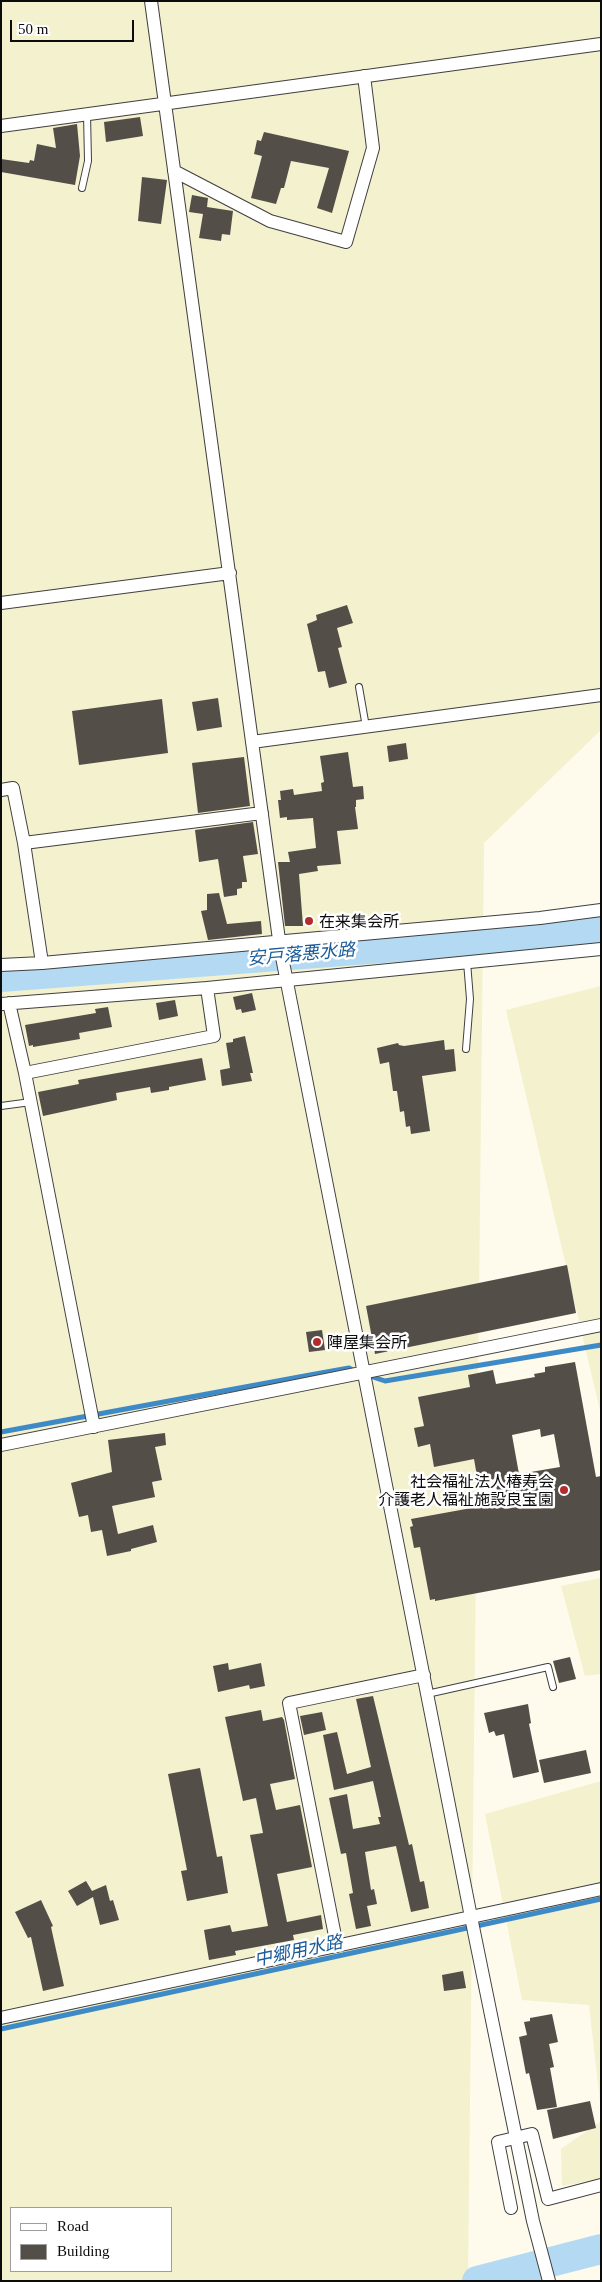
<!DOCTYPE html>
<meta charset="utf-8">
<style>
body{margin:0}
#map{position:relative;width:602px;height:2282px;overflow:hidden;background:#fefbec;font-family:Georgia,serif}
canvas{display:block}
.frame{position:absolute;inset:0;border:2px solid #0c0c0c;pointer-events:none}
.legend{position:absolute;left:10px;top:2207px;width:162px;height:65px;box-sizing:border-box;background:#fff;border:1px solid #9e9e9e;margin:0;padding:6px 9px;list-style:none;font-size:15px;color:#0c0c0c}
.legend li{display:flex;align-items:center;gap:10px;height:25px}
.legend b{width:25px;border:1px solid #9e9e9e}
.scale{position:absolute;left:10px;top:20px;width:124px;height:22px;box-sizing:border-box;border:2px solid #0c0c0c;border-top:0;padding-left:6px;font-size:15px;line-height:18px;white-space:nowrap;color:#0c0c0c;-webkit-text-stroke:4px #fff;paint-order:stroke}
</style>
<div id="map">
<canvas width="602" height="2282"></canvas>
<div class="frame"></div>
<ul class="legend">
<li><b style="height:6px;background:#fff"></b>Road</li>
<li><b style="height:14px;background:#544e49"></b>Building</li>
</ul>
<div class="scale">50 m</div>
</div>
<script>
const g = document.querySelector('canvas').getContext('2d');
g.lineJoin = 'round';
function paint(path, color) { g.fillStyle = color; g.fill(path, 'evenodd'); }
const poly = rows => new Path2D(rows.map(r => 'M' + r).join(''));
function trace(path, color, width, dash) { g.strokeStyle = color; g.lineWidth = width; g.lineCap = dash ? 'butt' : 'round'; g.setLineDash(dash || []); g.stroke(path); }
function drawText(font, color, halo, rows, align = 'center') {
  g.font = font + ' Georgia,"Noto Sans JP",serif'; g.lineWidth = 5; g.setLineDash([]); g.textBaseline = 'middle'; g.strokeStyle = halo; g.fillStyle = color; for (const [text, x, y, turn = 0] of rows) {
    g.save(); g.translate(x, y); g.rotate((+turn || 0) * Math.PI / 180); g.textAlign = isNaN(turn) ? turn : align; if (halo) g.strokeText(text, 0, 0); g.fillText(text, 0, 0); g.restore();
  }
}
const farmland = poly([
 [1,1,601,1,601,730,484,843,468,2281,1,2281],
 [11,2208,171,2208,171,2271,11,2271],
 [601,986,601,1415,506,1010],
 [601,1578,601,1674,585,1676,561,1586],
 [601,1781,601,2110,589,2005,522,2000,485,1814],
 [601,2121,601,2179,562,2186,561,2149]
]);
const stream = poly([
 [367,1375,385,1381,601,1345],
 [1,1432,310,1375,349,1368,355,1371],
 [1,2029,601,1899]
]);
const river = poly([
 [1,977,540,936,601,929],
 [477,2281,601,2249]
]);
const building = poly([
 [140,117,143,136,106,142,104,122],
 [77,124,80,156,75,185,1,172,1,159,29,163,30,160,34,161,37,144,56,148,53,128],
 [264,132,349,151,332,213,317,208,329,168,291,161,284,188,281,188,276,204,251,198,262,156,254,154,257,140,261,141],
 [142,177,167,180,161,224,138,221],
 [192,195,208,198,207,207,233,211,230,235,222,234,221,241,199,238,203,214,189,212],
 [347,605,353,623,337,628,342,647,338,648,347,683,329,688,325,671,318,672,307,624,317,620,316,615],
 [218,698,222,727,197,731,192,702],
 [162,699,168,753,79,765,72,711],
 [406,743,408,759,389,762,387,746],
 [348,752,353,787,363,786,364,799,356,800,356,807,355,807,358,829,337,831,341,864,317,866,318,871,299,874,303,926,285,926,278,862,290,862,288,852,316,848,313,818,287,820,287,817,280,818,278,800,281,800,280,791,293,789,294,795,322,791,321,783,324,782,320,756],
 [244,757,250,806,198,813,192,763],
 [253,822,258,854,243,856,247,882,242,882,242,888,237,889,237,895,224,897,218,859,199,862,195,830],
 [219,893,227,924,261,921,262,934,208,940,201,911,207,910,207,894],
 [252,993,256,1010,242,1013,241,1009,236,1010,233,997],
 [175,1000,178,1016,159,1020,156,1003],
 [108,1007,112,1027,79,1033,80,1039,33,1047,33,1045,29,1046,25,1025,96,1013,95,1009],
 [245,1036,253,1073,250,1073,252,1081,222,1086,220,1070,230,1068,226,1043,233,1042,233,1039],
 [444,1040,445,1050,454,1049,456,1071,422,1076,430,1131,411,1134,410,1126,406,1127,404,1111,400,1112,397,1091,393,1091,389,1062,380,1064,377,1048,398,1043,399,1045,404,1046],
 [202,1058,206,1080,169,1087,169,1090,151,1093,150,1087,116,1093,117,1100,43,1116,38,1092,79,1084,78,1080],
 [567,1265,576,1313,375,1354,366,1306],
 [322,1330,325,1350,309,1352,306,1332],
 [575,1362,596,1477,601,1476,601,1570,435,1601,435,1599,430,1600,420,1547,414,1548,410,1527,413,1526,411,1519,499,1503,495,1479,478,1482,474,1459,434,1467,430,1444,418,1447,414,1428,424,1426,418,1397,470,1387,468,1375,493,1370,496,1384,535,1377,534,1374,545,1372,545,1367],
 [540,1429,541,1437,554,1434,560,1467,519,1474,512,1435],
 [165,1433,166,1445,155,1447,162,1480,152,1482,155,1497,112,1506,118,1534,153,1525,157,1542,131,1549,131,1551,107,1556,102,1530,91,1532,88,1515,79,1517,71,1483,112,1472,108,1440],
 [570,1657,576,1679,559,1683,553,1661],
 [228,1663,229,1670,261,1663,265,1686,250,1689,249,1685,218,1692,213,1666],
 [373,1696,409,1845,412,1844,420,1882,424,1881,429,1908,411,1912,396,1846,365,1852,371,1890,374,1889,377,1904,367,1906,371,1926,356,1929,349,1894,353,1893,346,1853,341,1854,329,1798,347,1794,353,1829,380,1824,378,1817,381,1817,373,1781,334,1790,323,1735,337,1732,347,1774,371,1767,356,1699],
 [528,1704,531,1723,529,1724,539,1772,513,1778,504,1734,496,1736,494,1731,489,1733,484,1713],
 [261,1710,263,1721,282,1717,284,1720,295,1779,270,1784,276,1810,300,1805,312,1867,277,1874,287,1922,321,1915,323,1929,293,1935,294,1940,235,1951,236,1955,209,1960,204,1930,230,1925,232,1932,268,1926,250,1835,263,1833,256,1798,243,1801,225,1717],
 [322,1712,326,1730,304,1735,300,1716],
 [586,1750,591,1773,544,1783,539,1760],
 [200,1768,217,1857,222,1856,228,1893,187,1901,181,1871,187,1870,168,1774],
 [86,1881,92,1891,106,1885,110,1901,113,1900,119,1920,100,1925,93,1897,77,1906,68,1891],
 [41,1900,53,1926,51,1927,64,1986,43,1991,31,1937,28,1938,15,1912],
 [463,1971,466,1988,444,1991,442,1975],
 [552,2014,558,2042,549,2044,554,2067,550,2068,557,2107,537,2110,529,2073,526,2074,519,2037,527,2035,524,2022,530,2021,530,2018],
 [590,2101,596,2128,553,2139,547,2110]
]);
const lane = poly([
 [82,188,88,161,87,114],
 [359,687,366,727],
 [466,1049,470,999,467,962],
 [1,1106,31,1102],
 [427,1694,548,1667,553,1687]
]);
const street = poly([
 [151,1,280,947,471,1917,533,2221,549,2281],
 [1,126,601,44],
 [174,171,270,221,346,242,373,148,364,76],
 [1,603,230,573],
 [252,742,601,695],
 [1,790,13,788,24,843,42,963,540,918,601,910],
 [24,843,262,813],
 [1,965,42,963],
 [9,1003,25,1073,94,1427],
 [1,1004,207,988,601,949],
 [25,1073,214,1036,207,988],
 [1,1445,601,1325],
 [337,1946,289,1703,424,1675],
 [1,2018,601,1889],
 [511,2208,498,2142,532,2134,548,2199,601,2185]
]);
const markers = [
 [309,921,5,"#b52b2c"],
 [317,1342,5,"#b52b2c"],
 [564,1490,5,"#b52b2c"]
];
const poiNames = [
 ["在来集会所",319,921],
 ["陣屋集会所",327,1342],
 ["社会福祉法人椿寿会",554,1481,"right"],
 ["介護老人福祉施設良宝園",554,1499,"right"]
];
const waterNames = [
 ["安戸落悪水路",301,953,-5],
 ["中郷用水路",298,1950,-12]
];
paint(farmland, '#f3f1ce');
trace(stream, '#3e8ac7', 5);
trace(river, '#b4d9f3', 30);
paint(building, '#544e49');
trace(lane, '#3f3f3f', 8);
trace(street, '#3f3f3f', 14);
trace(lane, '#fff', 6);
trace(street, '#fff', 12);
for (const [x, y, r, color] of markers) { const dot = new Path2D(); dot.arc(x, y, r, 0, 2 * Math.PI); g.fillStyle = color; g.fill(dot); trace(dot, '#fff', 2); }
drawText('16px', '#0c0c0c', '#fff', poiNames, 'left');
drawText('italic 18px', '#1c5c98', '#fff', waterNames);
</script>
